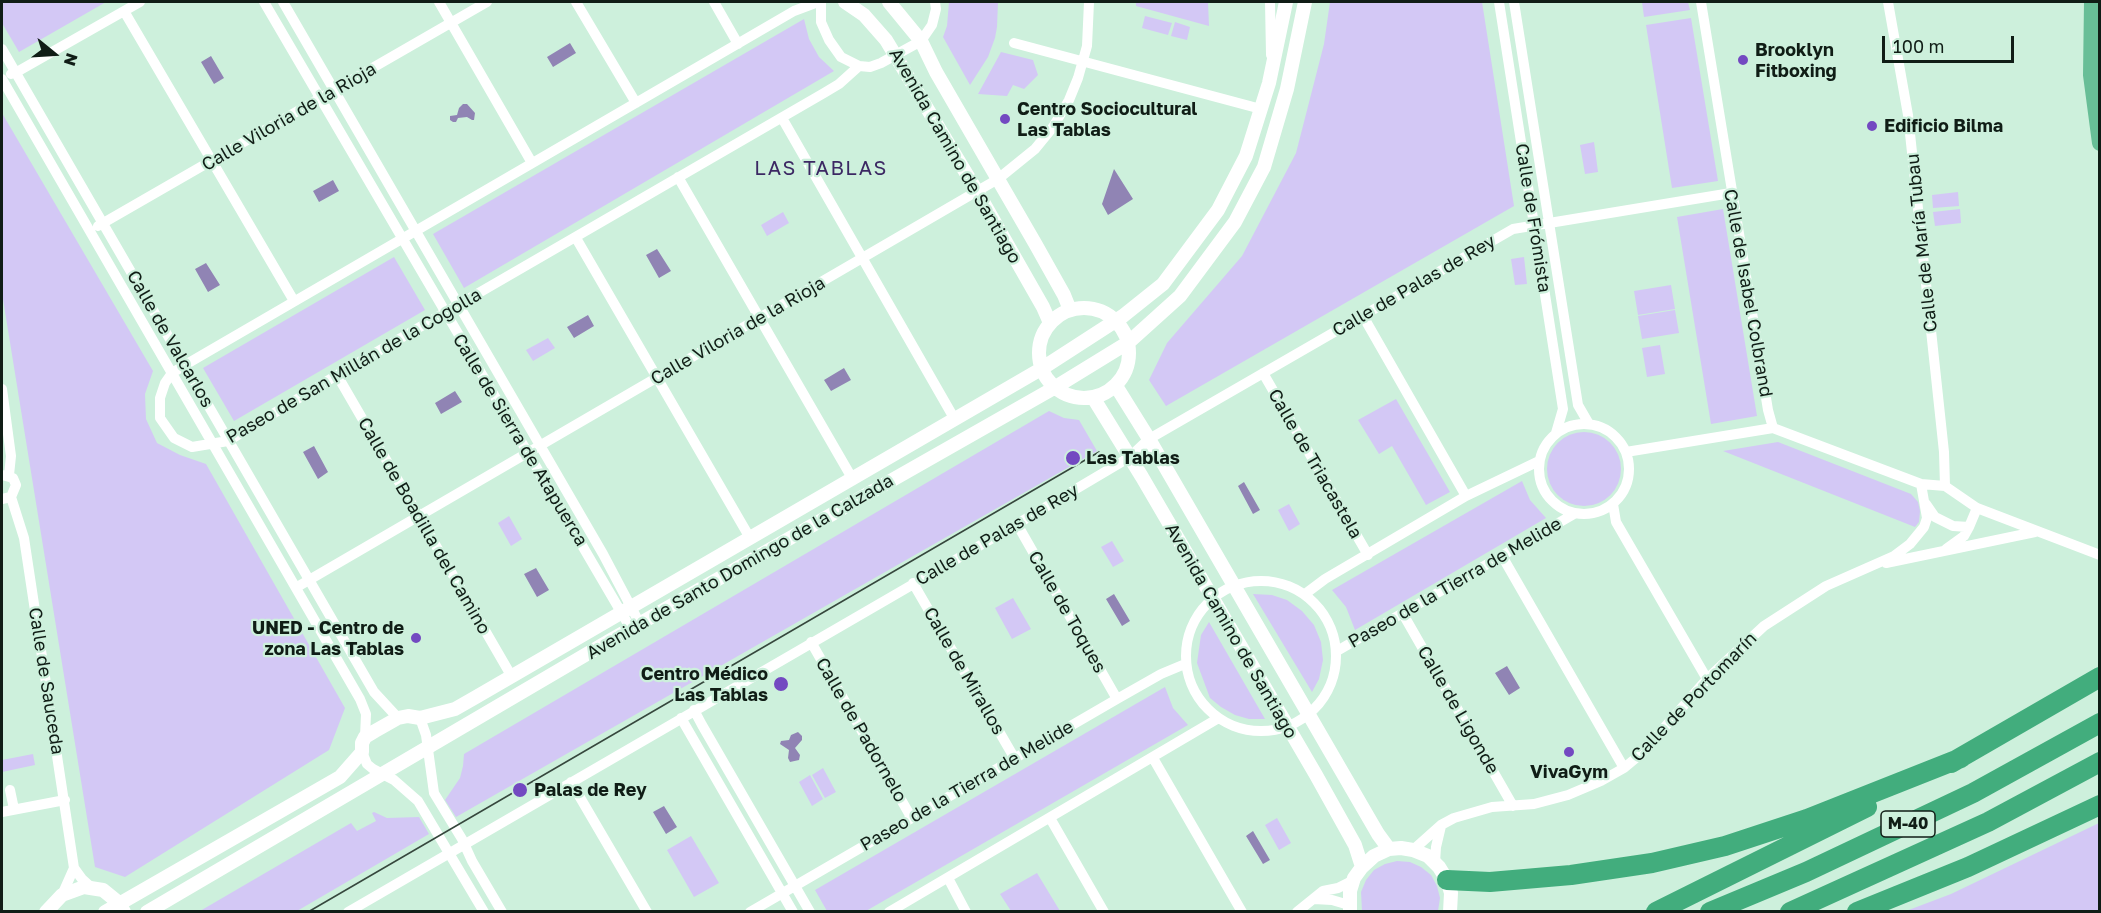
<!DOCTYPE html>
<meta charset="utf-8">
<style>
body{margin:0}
#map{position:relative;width:2101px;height:913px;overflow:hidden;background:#cdf0dc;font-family:"Golos Text",sans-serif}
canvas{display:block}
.frame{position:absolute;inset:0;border:3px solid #101d16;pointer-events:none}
.north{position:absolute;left:24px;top:24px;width:60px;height:60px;-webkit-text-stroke:4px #cdf0dc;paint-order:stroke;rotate:108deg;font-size:16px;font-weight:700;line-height:24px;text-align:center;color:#101d16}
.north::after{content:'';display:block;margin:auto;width:21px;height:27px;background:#101d16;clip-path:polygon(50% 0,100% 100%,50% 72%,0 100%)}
.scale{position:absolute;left:1882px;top:36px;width:132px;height:27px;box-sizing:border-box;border:3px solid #101d16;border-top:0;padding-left:8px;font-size:18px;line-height:21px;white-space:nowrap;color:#101d16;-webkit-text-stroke:4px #cdf0dc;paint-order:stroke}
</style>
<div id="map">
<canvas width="2101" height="913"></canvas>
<div class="frame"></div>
<div class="north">N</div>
<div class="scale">100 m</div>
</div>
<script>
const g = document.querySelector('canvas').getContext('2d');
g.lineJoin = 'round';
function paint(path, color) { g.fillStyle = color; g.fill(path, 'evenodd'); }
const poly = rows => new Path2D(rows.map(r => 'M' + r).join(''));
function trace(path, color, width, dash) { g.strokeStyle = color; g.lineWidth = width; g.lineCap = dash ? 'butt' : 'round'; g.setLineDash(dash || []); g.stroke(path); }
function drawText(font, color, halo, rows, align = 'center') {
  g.font = font + ' "Golos Text",sans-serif'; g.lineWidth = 4.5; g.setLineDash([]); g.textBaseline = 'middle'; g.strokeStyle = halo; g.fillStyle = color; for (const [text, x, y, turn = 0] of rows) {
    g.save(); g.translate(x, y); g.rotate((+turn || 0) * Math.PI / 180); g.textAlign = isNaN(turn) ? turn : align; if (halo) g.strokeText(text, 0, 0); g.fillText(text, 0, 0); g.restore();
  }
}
const green = poly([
 [2,2,106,2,19,52,2,23],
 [949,2,998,2,997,27,995,38,988,57,970,85,943,37,947,26],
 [1136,2,1208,2,1209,26,1136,6],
 [1330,2,1482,2,1514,206,1166,406,1149,380,1167,343,1242,256,1296,153,1324,44],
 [1642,2,1688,2,1690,10,1644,17],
 [1145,16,1172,23,1168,35,1142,28],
 [1691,18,1718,181,1672,188,1646,25],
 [804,19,809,39,819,57,834,71,464,288,433,234],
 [1175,22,1190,27,1187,40,1171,36],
 [1001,52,1033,60,1038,75,1024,89,1013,85,1007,96,978,94],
 [2,113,153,371,145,394,146,419,157,443,180,455,206,464,345,708,329,750,125,877,95,867,2,293],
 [1594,142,1598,172,1585,174,1580,145],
 [1958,192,1959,206,1933,208,1932,195],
 [1723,209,1757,416,1711,424,1677,217],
 [1960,209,1961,223,1935,226,1933,212],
 [783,212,789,223,767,236,761,225],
 [394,257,425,310,234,421,203,368],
 [1524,257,1527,284,1515,285,1511,259],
 [1671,285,1675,309,1638,315,1634,291],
 [1675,310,1679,333,1642,339,1638,316],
 [548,338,555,348,533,361,526,350],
 [1660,345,1665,374,1647,377,1642,348],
 [1396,399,1450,492,1426,505,1392,446,1379,454,1358,420],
 [1049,411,1064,418,1079,420,1097,451,456,817,445,800,460,778,463,766,464,754],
 '1547 469a37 37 0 1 1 74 0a37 37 0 1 1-74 0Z',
 [1778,442,1911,494,1918,502,1920,511,1919,522,1915,527,1723,451],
 [1522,481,1530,500,1546,518,1355,630,1346,607,1332,590],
 [1289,504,1300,524,1289,531,1278,510],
 [509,516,522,539,511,546,498,523],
 [1112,541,1124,561,1113,567,1101,547],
 [1253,594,1272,595,1287,600,1302,611,1314,625,1321,642,1323,660,1319,679,1312,692],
 [1013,598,1031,629,1012,639,995,608],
 [1209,622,1265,719,1249,719,1235,715,1221,707,1210,698,1197,663,1201,635],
 [1165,687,1173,708,1188,725,866,911,827,911,815,890],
 [33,754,35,765,2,772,2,760],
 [823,768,836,792,825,798,812,775],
 [810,775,823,799,812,806,799,782],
 [374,812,387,818,419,817,429,834,297,911,200,911,351,823,357,831,376,821,372,813],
 [1277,818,1291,843,1279,850,1265,825],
 [2099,823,2099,911,1906,911,1951,894],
 [691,836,719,883,694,897,667,850],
 [1397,861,1410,862,1421,867,1431,875,1437,886,1440,898,1438,911,1362,911,1361,892,1366,880,1374,870,1385,864],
 [1037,873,1060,911,1011,911,1000,894]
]);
const water = poly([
 [570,43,576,53,553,67,547,57],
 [211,56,224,78,214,84,201,62],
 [463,104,467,104,475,113,474,120,472,120,467,117,458,118,456,122,453,122,450,120,450,116,457,115,459,108],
 [1114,169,1133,199,1108,215,1102,204],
 [333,180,339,191,319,202,313,191],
 [657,249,671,271,659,278,646,255],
 [206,263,220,285,208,292,195,269],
 [588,315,594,326,574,338,567,327],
 [844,368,851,380,831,391,824,380],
 [455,391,462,402,441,414,435,403],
 [314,446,328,472,318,479,303,452],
 [1244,482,1260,510,1253,514,1238,486],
 [536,568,549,590,537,597,524,574],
 [1114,594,1130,621,1122,626,1106,599],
 [1507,666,1520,688,1509,695,1495,673],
 [798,732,802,736,802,740,795,748,800,755,799,760,790,762,788,758,789,750,780,744,781,741,789,740,791,735],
 [664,806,677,827,666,834,653,812],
 [1253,831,1270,860,1263,864,1246,836]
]);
const minor = poly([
 [264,2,631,629],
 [283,2,603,554,640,624],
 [439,2,532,163],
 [576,2,636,103],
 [714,2,738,44],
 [818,2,794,11,185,365,172,373,165,383,160,398,160,418,174,438,192,447,228,441,337,375,824,93,839,84,859,66],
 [821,2,821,22,829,40,841,57,859,66,870,67,881,63,921,41,932,25,936,9,935,2],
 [1270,2,1271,55],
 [1499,2,1563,409,1556,433],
 [1514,2,1578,405,1589,424],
 [1701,2,1768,410,1773,428],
 [1888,2,1908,115,1944,452,1945,486],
 [124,11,294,301],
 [1014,43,1261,109],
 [2,49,374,692,398,718],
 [11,74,15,73,140,2],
 [2,79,360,699,366,714,365,737],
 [782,118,954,418],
 [678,177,852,478],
 [98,226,487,2],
 [576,238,750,538],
 [1363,316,1466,496],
 [1263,373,1368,555],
 [337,375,512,677],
 [2,389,11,456,9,475],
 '1539 469a45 45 0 1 1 90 0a45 45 0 1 1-90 0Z',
 [1773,428,1921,484,1945,486,1977,508,2100,555],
 [1626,452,1773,428],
 [2,475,13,478,16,485,11,497,2,499],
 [11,497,24,538,74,868,82,879,93,889],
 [1613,504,1616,522,1707,679],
 [1926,504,1935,517,1953,526,1969,527,1977,508],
 [1017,524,1117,699],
 [1946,549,1964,536,1969,527],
 [1502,556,1624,768],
 [1886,563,2035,532],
 '1186 656a75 75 0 1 1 150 0a75 75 0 1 1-150 0Z',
 [913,583,1015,759],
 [297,587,998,179,1035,149,1053,127,1069,100,1078,78,1087,46,1089,2],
 [1305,594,1325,579,1466,496,1539,461],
 [1403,614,1513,806],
 [811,642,911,817],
 [1337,651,1574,514],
 [694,710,702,725,810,912],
 [420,718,426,735,434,793,462,839,472,861,502,912],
 [681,718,793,912],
 [362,752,367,764,373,769,394,780,418,801,484,912],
 [1153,758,1242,912],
 [571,782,647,912],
 [10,790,14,809],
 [2,812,65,800],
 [1050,818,1104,912],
 [1413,850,1441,825,1454,818,1492,807,1534,804,1568,795,1601,781,1624,768,1642,753,1707,679,1764,626,1826,586,1894,556,1910,544,1924,527,1927,518,1921,484],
 [1435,863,1436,847,1441,826],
 [948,878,966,912],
 [62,895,74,868],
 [1314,899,1332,900,1349,905],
 [348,912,1017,524,1130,457,1149,439,1513,229,1731,193],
 [750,912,1117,699,1161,674,1185,664],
 [889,912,1217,719],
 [1297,912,1323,891,1338,888,1354,880]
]);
const tertiary = poly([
 [845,2,864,15,886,40,978,193,1043,307,1050,323],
 [889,2,921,41,936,72,1036,245,1064,295,1070,310],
 '1039 353a45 45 0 1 1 90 0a45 45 0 1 1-90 0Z',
 [1116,386,1149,439,1378,834,1389,849],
 [1094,399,1142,477,1316,775,1355,845,1362,867],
 [46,912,62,895,84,887,103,890,119,903,124,912],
 [105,912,340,777,362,752,362,743,365,737,375,731,398,718,408,716,420,718,455,709,476,697,1041,369,1123,316,1163,284,1218,210,1246,156,1269,83,1286,2],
 [147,912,609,641,1054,388,1129,342,1180,296,1235,222,1264,167,1287,89,1305,2],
 [1350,912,1350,891,1354,878,1362,867,1374,856,1389,849,1401,848,1413,850,1428,856,1439,867,1447,880,1451,893,1450,912]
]);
const trunk = poly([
 [2092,2,2091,75,2100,143]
]);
const motorway = poly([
 [1951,763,2100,677],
 [1447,880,1490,882,1571,875,1652,863,1725,846,1807,819,1961,758],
 [1656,912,1867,807],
 [1710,912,1806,872,1973,793,2100,723],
 [1790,912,1988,822,2100,762],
 [1857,912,1968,867,2100,805]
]);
const tram = poly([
 [308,912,1099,452]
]);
const markers = [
 [1743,60,6,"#7349c1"],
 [1005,119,6,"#7349c1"],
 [1872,126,6,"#7349c1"],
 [1073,458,8,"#7349c1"],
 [416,638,6,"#7349c1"],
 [781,684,8,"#7349c1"],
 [1569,752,6,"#7349c1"],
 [520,790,8,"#7349c1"]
];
const shields = [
 [1908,824,54]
];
const shieldNames = [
 ["M-40",1908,824]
];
const poiNames = [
 ["Brooklyn",1755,50],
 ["Fitboxing",1755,71],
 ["Centro Sociocultural",1017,109],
 ["Las Tablas",1017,130],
 ["Edificio Bilma",1884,126],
 ["Las Tablas",1086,458],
 ["UNED - Centro de",404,628,"right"],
 ["zona Las Tablas",404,649,"right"],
 ["Centro Médico",768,674,"right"],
 ["Las Tablas",768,695,"right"],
 ["VivaGym",1569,772,"center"],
 ["Palas de Rey",534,790]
];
const streetNames = [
 ["Calle Viloria de la Rioja",289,117,-30],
 ["Avenida Camino de Santiago",955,156,60],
 ["Calle de Frómista",1533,218,81],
 ["Calle de María Tubau",1922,243,-96],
 ["Calle de Palas de Rey",1414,286,-30],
 ["Calle de Isabel Colbrand",1748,293,80],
 ["Calle Viloria de la Rioja",738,331,-30],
 ["Calle de Valcarlos",170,339,60],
 ["Paseo de San Millán de la Cogolla",354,366,-30],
 ["Calle de Sierra de Atapuerca",520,440,59],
 ["Calle de Triacastela",1315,464,60],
 ["Calle de Boadilla del Camino",424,526,60],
 ["Calle de Palas de Rey",997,535,-30],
 ["Avenida de Santo Domingo de la Calzada",740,567,-30],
 ["Paseo de la Tierra de Melide",1455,583,-30],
 ["Calle de Toques",1067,612,60],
 ["Avenida Camino de Santiago",1231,631,60],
 ["Calle de Mirallos",964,671,60],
 ["Calle de Sauceda",46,681,81],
 ["Calle de Portomarín",1694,697,-46],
 ["Calle de Ligonde",1458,710,60],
 ["Calle de Padornelo",861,730,60],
 ["Paseo de la Tierra de Melide",967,786,-30]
];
const neighbourhoodNames = [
 ["LAS TABLAS",821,169]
];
paint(green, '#d3c8f5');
paint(water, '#9084b4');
trace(minor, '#fff', 10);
trace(tertiary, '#fff', 14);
trace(trunk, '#68be97', 16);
trace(motorway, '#42ad7d', 20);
trace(tram, '#36473d', 1.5);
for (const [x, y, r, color] of markers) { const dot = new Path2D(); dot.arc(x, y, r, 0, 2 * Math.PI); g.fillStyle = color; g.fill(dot); trace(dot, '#cdf0dc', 2); }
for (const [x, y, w] of shields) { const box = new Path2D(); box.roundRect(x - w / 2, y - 13, w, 26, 4.5); g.fillStyle = '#cdf0dc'; g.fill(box); trace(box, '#101d16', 1.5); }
drawText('bold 16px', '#101d16', null, shieldNames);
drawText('bold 18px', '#101d16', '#cdf0dc', poiNames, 'left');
drawText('18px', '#101d16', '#cdf0dc', streetNames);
g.letterSpacing = '1.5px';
drawText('20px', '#3c2863', '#cdf0dc', neighbourhoodNames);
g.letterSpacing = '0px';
</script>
